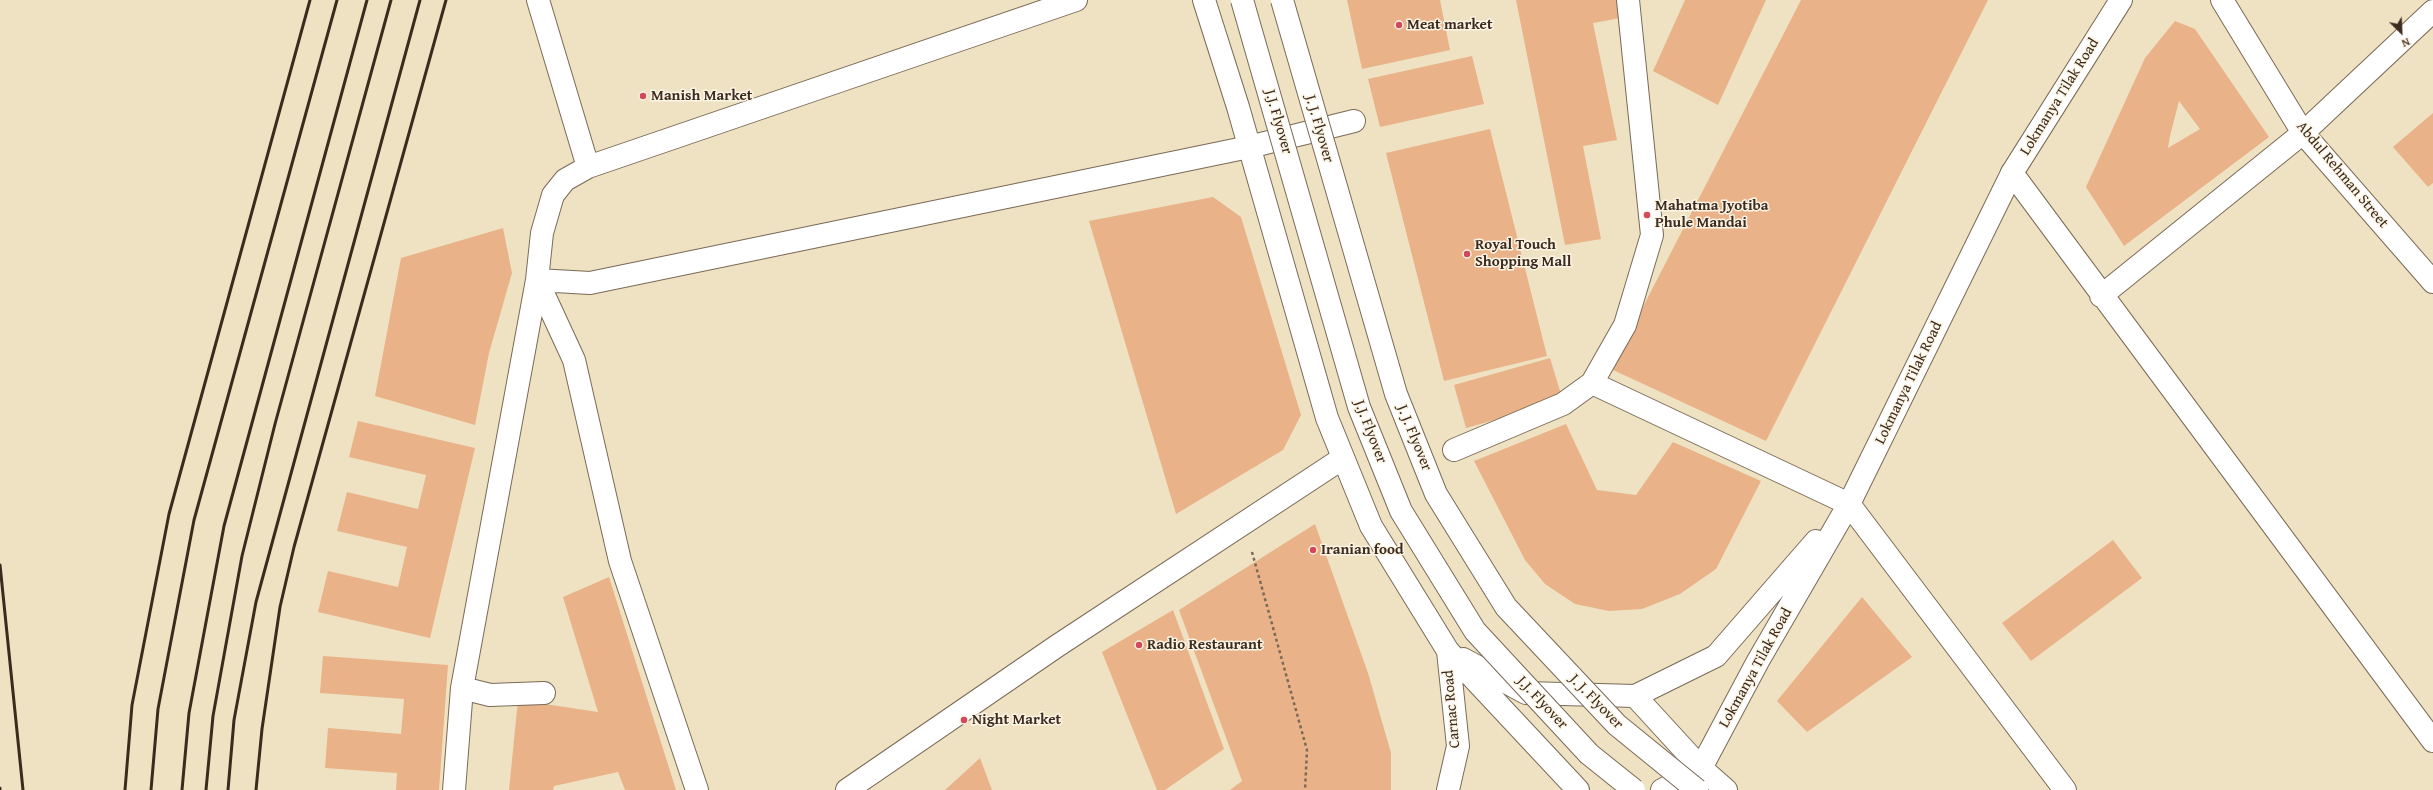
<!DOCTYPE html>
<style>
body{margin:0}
#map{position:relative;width:2433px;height:790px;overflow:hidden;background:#efe2c2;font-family:"Gentium Book Plus",serif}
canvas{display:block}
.north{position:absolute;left:2381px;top:12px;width:40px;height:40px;-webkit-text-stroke:3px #fcf5e5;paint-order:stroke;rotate:156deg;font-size:11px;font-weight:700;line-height:16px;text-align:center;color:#3b2a1e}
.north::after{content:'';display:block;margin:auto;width:14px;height:18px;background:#3b2a1e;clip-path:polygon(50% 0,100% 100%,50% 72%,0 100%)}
</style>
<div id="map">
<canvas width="2433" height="790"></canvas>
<div class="north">N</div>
</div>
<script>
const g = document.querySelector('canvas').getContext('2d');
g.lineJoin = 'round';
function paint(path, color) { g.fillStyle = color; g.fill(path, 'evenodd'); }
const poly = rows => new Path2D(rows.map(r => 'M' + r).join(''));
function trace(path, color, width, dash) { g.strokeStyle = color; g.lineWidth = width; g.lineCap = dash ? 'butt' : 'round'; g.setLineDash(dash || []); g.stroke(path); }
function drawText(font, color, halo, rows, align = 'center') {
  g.font = font + ' "Gentium Book Plus",serif'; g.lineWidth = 3; g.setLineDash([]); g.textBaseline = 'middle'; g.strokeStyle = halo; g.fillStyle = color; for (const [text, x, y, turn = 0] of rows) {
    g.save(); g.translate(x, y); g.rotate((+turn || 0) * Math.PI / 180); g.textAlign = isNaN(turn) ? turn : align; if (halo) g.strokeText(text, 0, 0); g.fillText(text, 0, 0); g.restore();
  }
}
const building = poly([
 [1347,0,1440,0,1450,50,1362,69],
 [1516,0,1622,0,1626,17,1593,23,1617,140,1583,146,1601,239,1565,245],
 [1685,0,1766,0,1718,105,1653,71],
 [1801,0,1988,0,1766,441,1611,369],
 [2175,21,2195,29,2269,137,2124,246,2086,187,2145,58],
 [2179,101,2200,129,2168,148,2170,136],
 [1472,56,1484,104,1380,127,1368,79],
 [2433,113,2433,183,2428,187,2393,147],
 [1490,129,1547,356,1444,381,1386,153],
 [1213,197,1241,217,1301,415,1283,450,1176,514,1089,221],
 [503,228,512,273,489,353,475,425,375,396,401,258],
 [1550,358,1563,401,1466,428,1454,385],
 [358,421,475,448,430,638,318,612,328,571,398,587,407,547,337,531,347,492,418,509,426,475,349,457],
 [1566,424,1597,490,1636,495,1673,442,1761,481,1716,569,1680,594,1642,609,1609,611,1575,604,1545,584,1525,560,1474,461],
 [1315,524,1368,673,1391,753,1391,790,1230,790,1242,781,1179,610],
 [2113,540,2142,578,2031,661,2002,623],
 [609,577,676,790,625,790,618,772,554,786,553,790,509,790,518,700,598,712,563,597],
 [1862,597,1912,657,1807,732,1777,701],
 [1173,610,1224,749,1165,790,1157,790,1102,652],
 [323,656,448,665,439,790,396,790,397,773,325,768,328,728,401,734,404,699,320,693],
 [980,758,992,790,945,790]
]);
const path = poly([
 [1252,552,1307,750,1305,790]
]);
const minor = poly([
 [538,0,588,167],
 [1628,0,1652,235,1625,325,1592,383,1849,504,2065,790],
 [2222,0,2303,133,2433,282],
 [2012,173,2433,741],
 [537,280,590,283,1249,147,1354,121],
 [537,280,574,360,620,561,697,790],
 [2101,296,2303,133,2433,11],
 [1454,450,1563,404,1592,383],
 [462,688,490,695,544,693],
 [454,790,462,688,537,280,542,233,553,195,565,180,588,167,1076,0],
 [847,790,1057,646,1343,458]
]);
const major = poly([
 [1204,0,1238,107,1327,418,1371,526,1448,651,1578,790],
 [1448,651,1458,746,1448,790],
 [1463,659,1526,693,1635,696,1716,656,1816,541],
 [1635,696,1701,768,1726,790],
 [1701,768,1758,661,1849,504,2012,173,2121,0],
 [1662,790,1699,770]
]);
const rail = poly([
 [0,565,23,790],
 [0,788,0,790],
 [125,790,132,705,169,514,310,0],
 [151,790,158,709,194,520,337,0],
 [182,790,189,713,224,526,367,0],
 [206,790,213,716,242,556,275,424,391,0],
 [228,790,234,720,256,602,420,0],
 [256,790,262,729,280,607,294,547,446,0]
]);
const majorBridge = poly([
 [1242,0,1359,407,1401,511,1475,631,1589,754,1634,790],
 [1282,0,1396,394,1436,494,1506,607,1617,725,1697,790]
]);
const markers = [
 [1399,25,4,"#d1495b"],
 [643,96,4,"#d1495b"],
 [1647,215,4,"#d1495b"],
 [1467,254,4,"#d1495b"],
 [1313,550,4,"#d1495b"],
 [1139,645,4,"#d1495b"],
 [964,720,4,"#d1495b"]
];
const poiNames = [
 ["Meat market",1407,25],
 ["Manish Market",651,96],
 ["Mahatma Jyotiba",1655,206],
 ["Phule Mandai",1655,223],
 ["Royal Touch",1475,245],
 ["Shopping Mall",1475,262],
 ["Iranian food",1321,550],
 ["Radio Restaurant",1147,645],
 ["Night Market",972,720]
];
const streetNames = [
 ["Lokmanya Tilak Road",2060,97,-58],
 ["J.J. Flyover",1278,122,74],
 ["J. J. Flyover",1319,129,74],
 ["Abdul Rehman Street",2342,175,50],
 ["Lokmanya Tilak Road",1909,383,-64],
 ["J.J. Flyover",1370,432,69],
 ["J. J. Flyover",1414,438,68],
 ["Lokmanya Tilak Road",1756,668,-61],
 ["J. J. Flyover",1596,702,46],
 ["J.J. Flyover",1542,703,47],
 ["Carnac Road",1452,709,-95]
];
paint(building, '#e9b289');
trace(minor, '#7a6a57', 24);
trace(major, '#7a6a57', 24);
trace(path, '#7a6a57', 2.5, [3, 3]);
trace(minor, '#fff', 22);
trace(major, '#fff', 22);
trace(rail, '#3b2a1e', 3);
trace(majorBridge, '#7a6a57', 24, []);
trace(majorBridge, '#fff', 22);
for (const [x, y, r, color] of markers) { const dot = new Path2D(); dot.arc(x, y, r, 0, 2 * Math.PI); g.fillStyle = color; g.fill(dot); trace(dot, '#fcf5e5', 1.5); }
drawText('bold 15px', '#3b2a1e', '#fcf5e5', poiNames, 'left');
drawText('15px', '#3b2a1e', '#fcf5e5', streetNames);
</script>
